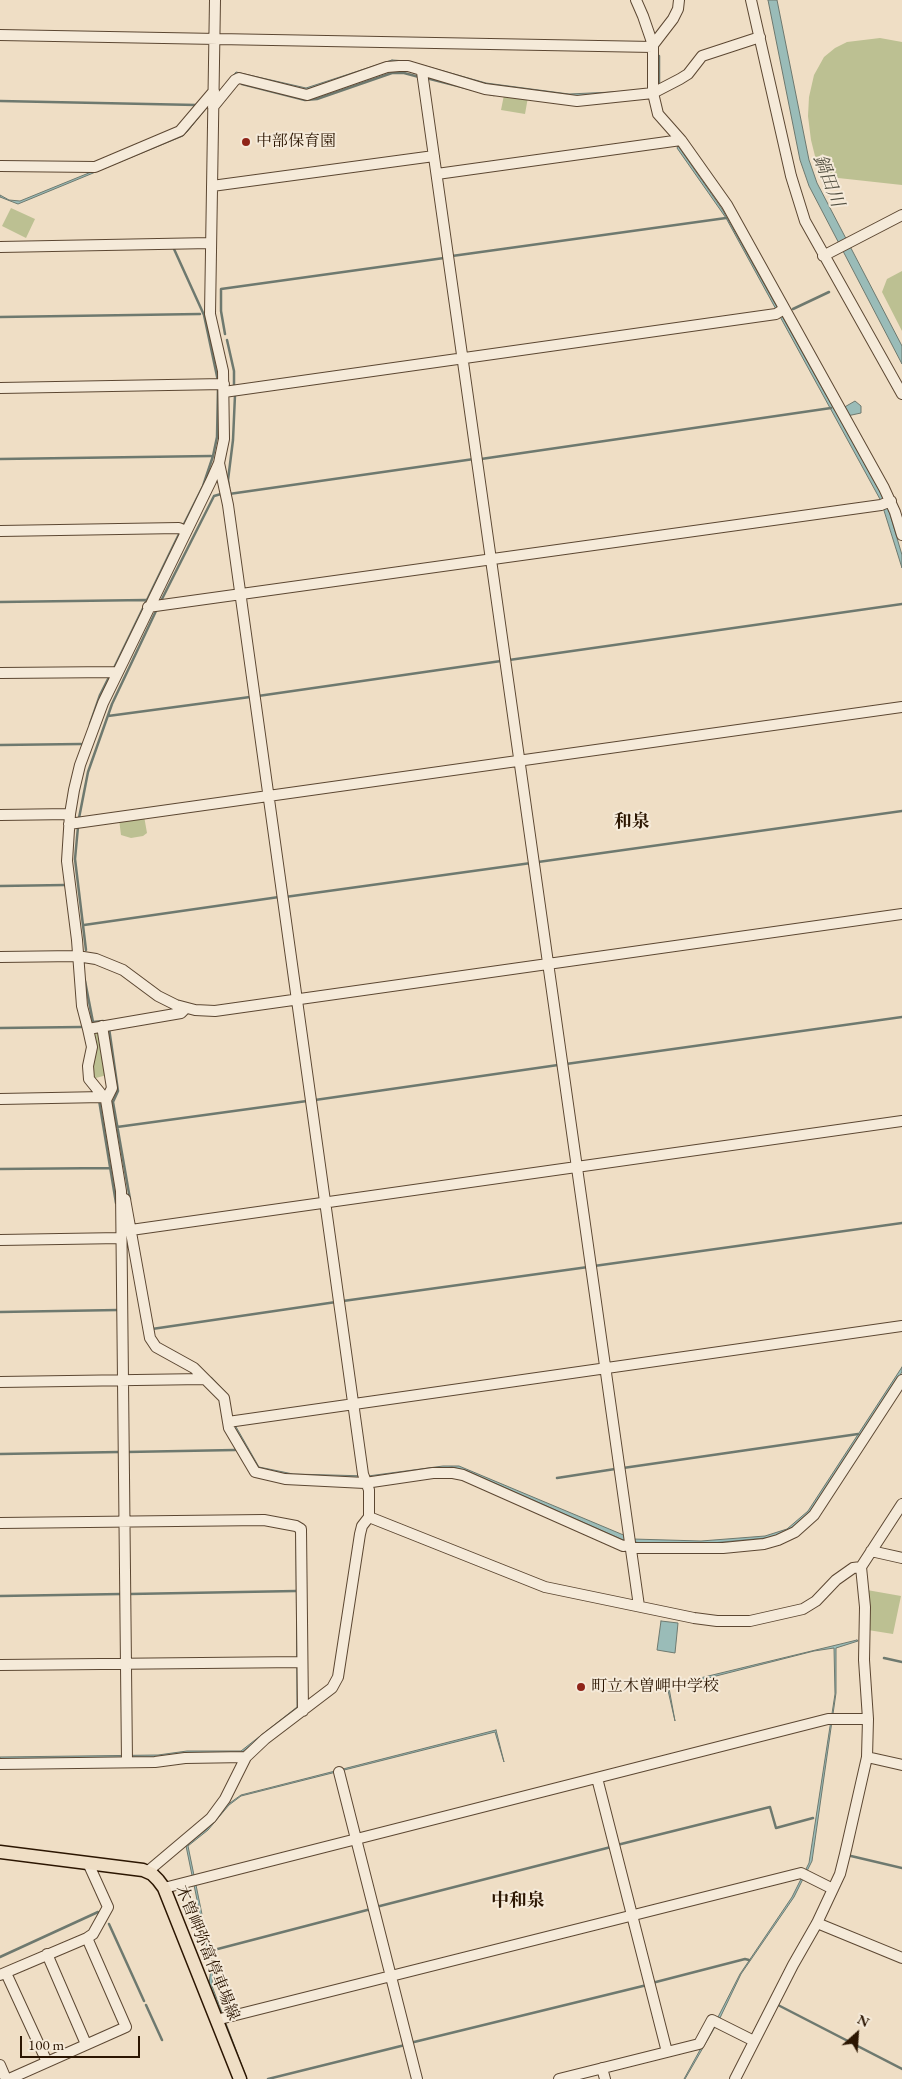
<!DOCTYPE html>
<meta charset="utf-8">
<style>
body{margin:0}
#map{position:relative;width:902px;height:2079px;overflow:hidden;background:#efdec5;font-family:"EB Garamond",serif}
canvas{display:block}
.north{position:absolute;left:832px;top:2009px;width:50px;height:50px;-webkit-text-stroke:4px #f5ead9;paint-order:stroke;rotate:26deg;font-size:14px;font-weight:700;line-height:20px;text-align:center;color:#2b1501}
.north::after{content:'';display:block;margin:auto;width:18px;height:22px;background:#2b1501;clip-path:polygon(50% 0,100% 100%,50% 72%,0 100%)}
.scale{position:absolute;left:20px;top:2036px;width:120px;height:22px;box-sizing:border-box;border:2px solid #2b1501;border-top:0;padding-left:6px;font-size:15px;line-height:18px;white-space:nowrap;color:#2b1501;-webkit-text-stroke:4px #f5ead9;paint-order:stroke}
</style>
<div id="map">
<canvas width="902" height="2079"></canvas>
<div class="north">N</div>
<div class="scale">100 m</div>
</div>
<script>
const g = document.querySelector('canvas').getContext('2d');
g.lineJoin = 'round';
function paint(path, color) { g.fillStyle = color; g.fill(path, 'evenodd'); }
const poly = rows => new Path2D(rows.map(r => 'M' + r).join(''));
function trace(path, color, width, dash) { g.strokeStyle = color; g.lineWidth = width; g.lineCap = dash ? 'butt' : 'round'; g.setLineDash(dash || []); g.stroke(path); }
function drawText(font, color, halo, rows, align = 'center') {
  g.font = font + ' "EB Garamond","Noto Serif JP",serif'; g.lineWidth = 4; g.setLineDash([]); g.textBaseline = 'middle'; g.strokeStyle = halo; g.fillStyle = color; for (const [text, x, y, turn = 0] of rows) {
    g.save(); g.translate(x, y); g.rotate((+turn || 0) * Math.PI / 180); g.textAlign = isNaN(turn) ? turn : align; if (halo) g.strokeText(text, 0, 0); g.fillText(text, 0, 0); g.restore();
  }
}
const green = poly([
 [880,38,902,42,902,185,820,176,811,140,808,116,809,97,814,75,824,57,835,48,847,42],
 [504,95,528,97,525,114,501,110],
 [11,208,35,219,26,238,2,226],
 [902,271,902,331,882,292,887,279],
 [144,816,147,833,143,836,131,838,121,835,119,819],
 [99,1030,107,1075,92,1079,91,1031],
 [867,1590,901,1596,893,1634,868,1630]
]);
const water = poly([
 [768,0,777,0,809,160,817,183,902,346,902,364,809,186,800,160,768,0],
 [392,60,408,61,486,83,569,94,634,91,635,93,570,96,485,85,409,63,306,90,238,73,233,76,183,136,18,204,0,197,0,195,9,200,20,201,182,135,187,132,236,72,306,88,392,60],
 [678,146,722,209,834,409,836,412,855,401,861,406,861,413,847,416,841,421,887,504,902,555,902,568,881,501,726,218,677,148,678,146],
 [902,1367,902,1372,810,1512,797,1526,779,1535,766,1538,701,1544,641,1543,623,1540,467,1471,452,1467,369,1478,294,1476,258,1468,233,1426,235,1425,259,1467,293,1474,368,1476,443,1466,459,1466,633,1539,701,1541,765,1536,787,1529,808,1511,902,1367],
 [296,1532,298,1532,299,1709,242,1752,161,1758,0,1760,0,1757,158,1755,187,1751,241,1751,297,1707,296,1532],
 [661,1621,678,1623,675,1653,657,1650,661,1621],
 [857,1640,858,1641,836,1648,836,1693,812,1861,794,1897,741,1974,719,2020,685,2079,684,2079,717,2019,740,1974,792,1897,809,1863,835,1694,834,1648,814,1651,669,1688,675,1721,667,1686,857,1640],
 [496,1730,504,1762,495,1732,241,1796,229,1805,208,1830,188,1846,213,1968,212,1986,247,2079,245,2079,209,1984,211,1968,186,1846,207,1829,227,1805,241,1795,496,1730]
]);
const stream = poly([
 [426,78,494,95],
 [659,82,659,56],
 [242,84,305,100,317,99,392,73,404,73,419,77],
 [0,101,197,105],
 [174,249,204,315,218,381],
 [452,256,726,218],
 [793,309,829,292],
 [0,317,200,314],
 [225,334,221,311,221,289,444,258],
 [227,340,234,371,234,386],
 [0,459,211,456],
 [481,459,831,408],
 [229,488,228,480,233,440,235,395],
 [229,494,474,459],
 [183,526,203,486,213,456,217,437,218,388],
 [161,601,214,496,221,494],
 [0,602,146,600],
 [509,660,902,604],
 [113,670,180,532],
 [258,696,501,661],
 [108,716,250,697],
 [90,724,100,695,110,675],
 [0,745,81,744],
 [79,818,88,772,112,704,156,611],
 [78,827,75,859,86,950],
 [538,862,902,811],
 [0,886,65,885],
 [285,897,531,863],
 [84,925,279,897],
 [85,981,93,1022,103,1021],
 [0,1028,81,1027],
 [109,1028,118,1091,113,1102,130,1199],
 [566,1064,902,1017],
 [99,1100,116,1203],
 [315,1100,558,1065],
 [117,1127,307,1101],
 [0,1169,111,1168],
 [594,1266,902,1223],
 [343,1301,588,1267],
 [0,1312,118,1310],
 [152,1329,336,1302],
 [211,1378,226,1394],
 [127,1452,235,1450],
 [0,1454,119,1452],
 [623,1468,858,1434],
 [557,1478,615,1469],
 [130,1594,296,1591],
 [0,1596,121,1594],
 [884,1658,902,1662],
 [617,1845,770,1807,776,1828,813,1818],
 [851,1856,902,1868],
 [376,1907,611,1847],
 [109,1924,144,2001],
 [210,1951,371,1909],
 [0,1957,98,1912],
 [652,1983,745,1959,749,1960],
 [146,2005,162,2040],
 [778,2005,902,2069],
 [410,2043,647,1985],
 [268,2079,405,2045]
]);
const minor = poly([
 [636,0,643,16,653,45],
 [679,0,678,9,673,19,653,45,653,93,658,114,681,140,727,205,884,488,895,512,902,535],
 [751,0,791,176,805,221,902,394],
 [0,35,653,47],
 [422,72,639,1606],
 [213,107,235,80,239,78,307,95,387,67,399,66,408,66,485,89,577,101,653,93,680,79,688,74,702,56,760,37],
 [0,166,95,167,180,131,214,91],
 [437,174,681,140],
 [212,186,434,156],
 [0,247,211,243],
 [823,256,902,215],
 [0,388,224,384],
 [224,392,776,314,784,309],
 [0,531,179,528,186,531],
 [148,607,881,505,891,501],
 [0,673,117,672],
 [0,815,70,814],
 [69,824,902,707],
 [0,957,77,956,96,959,123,970,158,996,176,1005,195,1010,215,1011,902,914],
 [186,1008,181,1013,88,1029,82,1006,77,940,67,861,70,814,74,790,80,765,103,703,211,481,219,463,224,439,223,371,210,314,215,0],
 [102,1026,112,1088,106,1100,121,1191,127,1761],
 [88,1029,92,1047,88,1066,89,1079,106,1100],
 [0,1099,103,1097],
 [125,1199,150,1338,156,1347,194,1368,224,1398,229,1428,255,1472,285,1479,365,1483,433,1473,453,1473,463,1475,623,1546,630,1545],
 [131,1230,902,1121],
 [0,1240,121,1238],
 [0,1382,204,1379],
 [228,1422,902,1326],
 [369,1517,545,1587,694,1618,717,1621,750,1621,803,1609,816,1601,836,1580,853,1568,861,1567],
 [0,1523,264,1520,296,1526,301,1529,303,1711],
 [630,1548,723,1548,764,1544,778,1540,795,1532,814,1515,902,1380],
 [871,1551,902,1558],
 [0,1665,302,1662],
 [867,1757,902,1765],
 [0,1764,155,1762,185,1758,246,1757],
 [339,1772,417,2079],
 [597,1778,667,2052],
 [147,1872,211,1818,225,1799,246,1757,265,1739,332,1688,338,1677,360,1534,362,1526,369,1517,369,1490,363,1474,228,505,219,463],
 [164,1888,828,1719,868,1719],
 [817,1923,902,1958],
 [47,1954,86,2044],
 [6,1973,47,2062],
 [0,1975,87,1938,93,1934,108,1907,88,1863],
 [216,2020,801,1873,833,1889],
 [0,2065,6,2079],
 [602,2068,605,2079],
 [9,2079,126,2027,87,1938],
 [559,2079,699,2044,712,2020,754,2041],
 [735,2079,793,1965,817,1923,840,1874,845,1854,867,1757,868,1719,864,1660,865,1607,861,1567,902,1504]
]);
const major = poly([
 [0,1852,143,1870,152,1874,158,1880,164,1888,240,2079]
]);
const markers = [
 [246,142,5,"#8f2418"],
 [581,1687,5,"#8f2418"]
];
const poiNames = [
 ["中部保育園",256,142],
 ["町立木曽岬中学校",591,1687]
];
const streetNames = [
 ["木曽岬弥富停車場線",207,1953,68]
];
const waterNames = [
 ["鍋田川",828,181,69]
];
const neighbourhoodNames = [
 ["和泉",632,822],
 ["中和泉",518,1901]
];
paint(green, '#bcc092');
paint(water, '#9abcb8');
trace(water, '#6e796f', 1);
trace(stream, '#6e796f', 2.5);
trace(minor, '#5c4732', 12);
trace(major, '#2b1501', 15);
trace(minor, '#f5ead9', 10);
trace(major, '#efdec5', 12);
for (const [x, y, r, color] of markers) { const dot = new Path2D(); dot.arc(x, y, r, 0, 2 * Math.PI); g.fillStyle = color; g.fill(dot); trace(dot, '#f5ead9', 2); }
drawText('16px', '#2b1501', '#f5ead9', poiNames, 'left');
drawText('16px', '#2b1501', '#f5ead9', streetNames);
drawText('italic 18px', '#524f41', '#f5ead9', waterNames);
drawText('bold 18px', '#2b1501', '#f5ead9', neighbourhoodNames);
</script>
